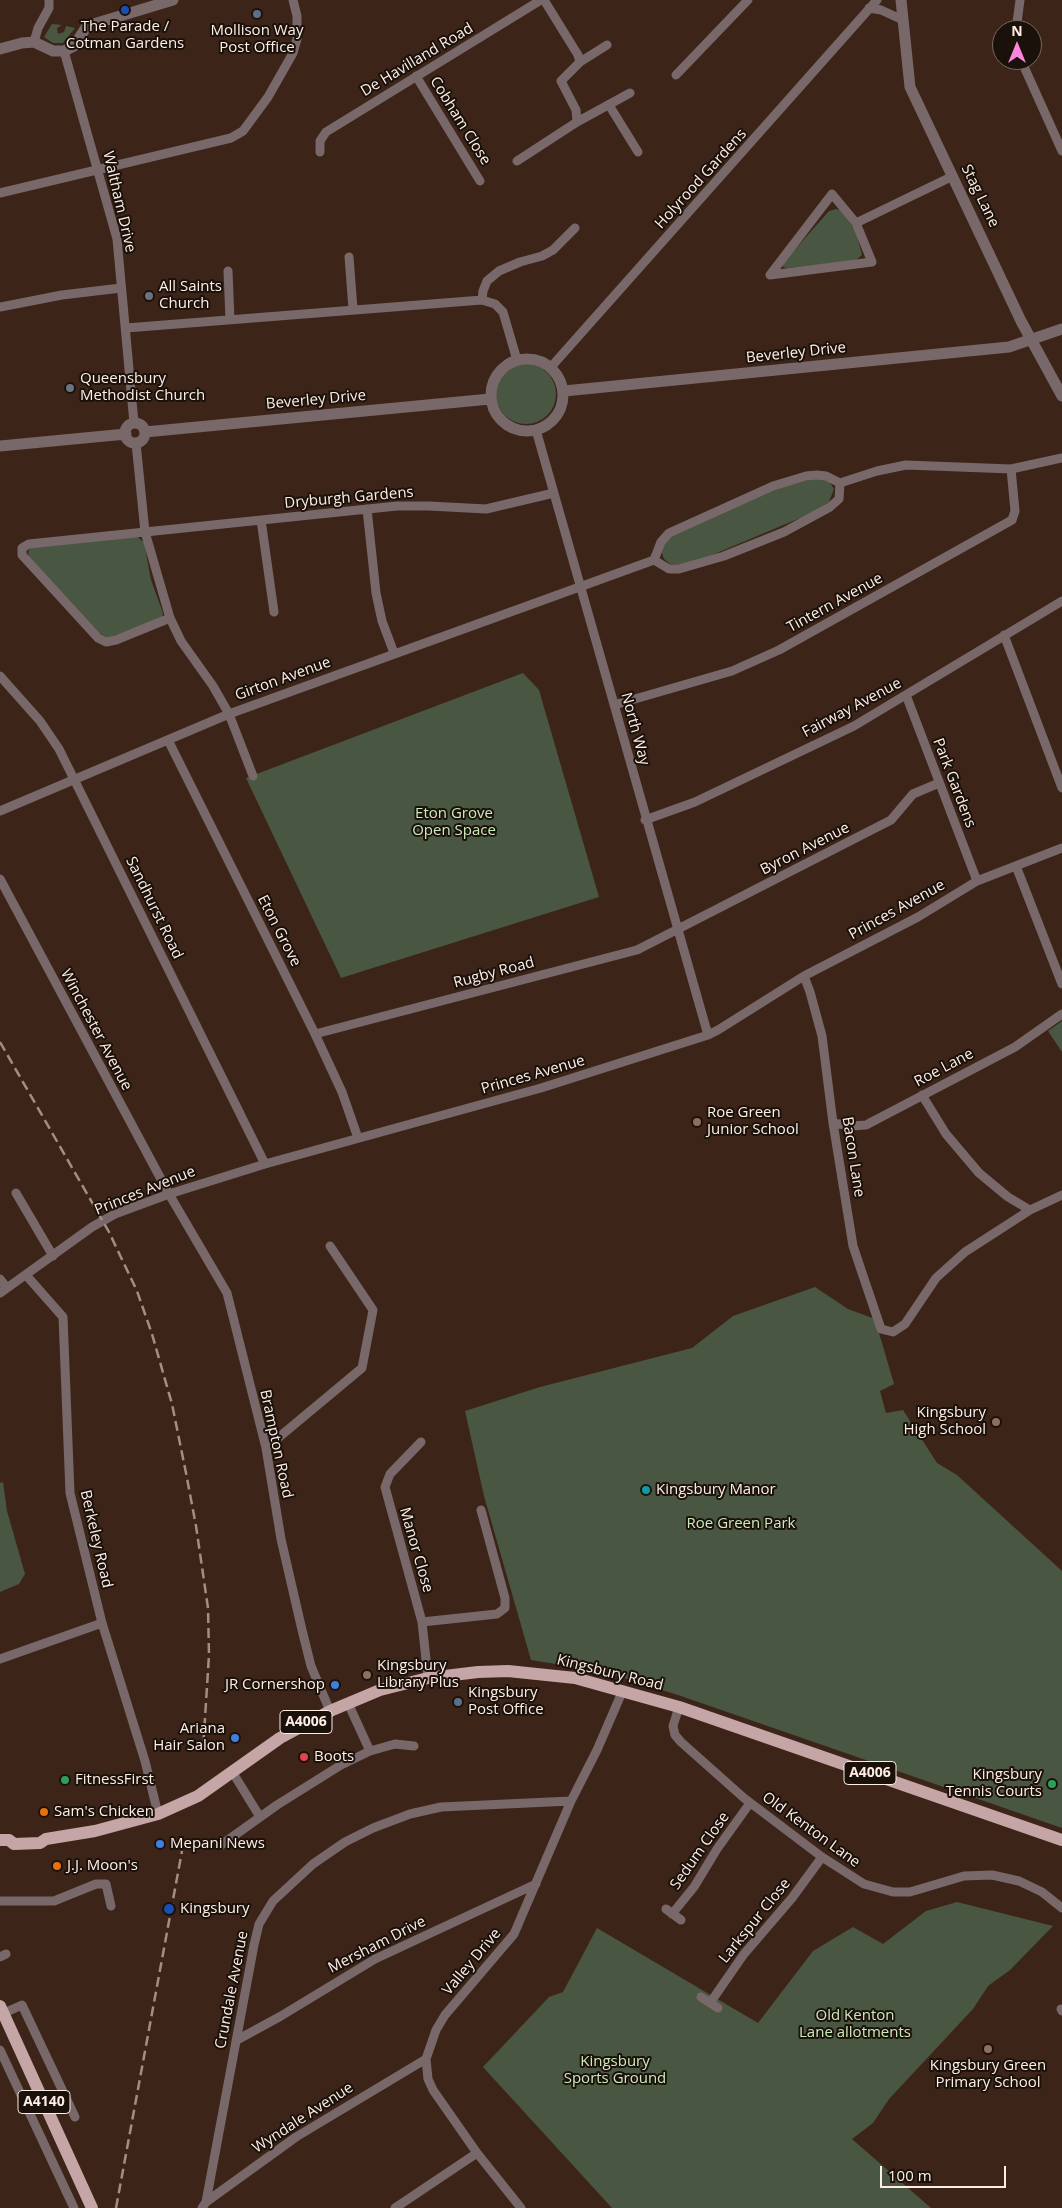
<!DOCTYPE html>
<style>
body{margin:0}
#map{position:relative;width:1062px;height:2208px;overflow:hidden;background:#3c2518;font-family:"Open Sans",sans-serif}
canvas{display:block}
.north{position:absolute;left:992px;top:20px;width:50px;height:50px;box-sizing:border-box;background:#1b110b;border:1px solid #766963;border-radius:50%;rotate:0deg;font-size:14px;font-weight:700;line-height:20px;text-align:center;color:#feeee6}
.north::after{content:'';display:block;margin:auto;width:18px;height:22px;background:#fe85df;clip-path:polygon(50% 0,100% 100%,50% 72%,0 100%)}
.scale{position:absolute;left:880px;top:2166px;width:126px;height:22px;box-sizing:border-box;border:2px solid #feeee6;border-top:0;padding-left:6px;font-size:15px;line-height:18px;white-space:nowrap;color:#feeee6;-webkit-text-stroke:4px #1b110b;paint-order:stroke}
</style>
<div id="map">
<canvas width="1062" height="2208"></canvas>
<div class="north">N</div>
<div class="scale">100 m</div>
</div>
<script>
const g = document.querySelector('canvas').getContext('2d');
g.lineJoin = 'round';
function paint(path, color) { g.fillStyle = color; g.fill(path, 'evenodd'); }
const poly = rows => new Path2D(rows.map(r => 'M' + r).join(''));
function trace(path, color, width, dash) { g.strokeStyle = color; g.lineWidth = width; g.lineCap = dash ? 'butt' : 'round'; g.setLineDash(dash || []); g.stroke(path); }
function drawText(font, color, halo, rows, align = 'center') {
  g.font = font + ' "Open Sans",sans-serif'; g.lineWidth = 4; g.setLineDash([]); g.textBaseline = 'middle'; g.strokeStyle = halo; g.fillStyle = color; for (const [text, x, y, turn = 0] of rows) {
    g.save(); g.translate(x, y); g.rotate((+turn || 0) * Math.PI / 180); g.textAlign = isNaN(turn) ? turn : align; if (halo) g.strokeText(text, 0, 0); g.fillText(text, 0, 0); g.restore();
  }
}
const green = poly([
 [52,24,62,25,57,28,58,34,64,32,66,26,75,28,63,43,53,43,44,37],
 [836,209,842,210,856,232,862,255,855,261,787,268,783,267,783,263,829,211],
 '496 394a30 30 0 1 1 60 0a30 30 0 1 1-60 0Z',
 [822,478,829,481,834,489,829,502,812,513,712,555,681,565,670,564,664,559,662,553,663,546,672,535,775,489,808,480],
 [136,536,144,542,151,580,163,613,162,618,108,638,95,631,29,557,28,552,31,547],
 [523,673,539,690,599,897,341,978,246,778],
 [1062,1021,1062,1052,1048,1031],
 [815,1287,848,1309,875,1319,894,1384,880,1391,886,1413,903,1410,937,1463,957,1475,1062,1571,1062,1828,681,1696,605,1672,531,1660,484,1496,465,1411,540,1387,692,1348,733,1316],
 [3,1482,7,1511,25,1574,19,1584,0,1592,0,1483],
 [957,1902,1053,1926,1010,1970,988,1986,973,2009,889,2099,873,2123,852,2139,931,2208,612,2208,483,2067,549,1997,563,1992,597,1928,758,2023,813,1951,853,1927,883,1944,926,1911]
]);
const minor = poly([
 [869,8,881,10,903,20],
 [1016,30,1020,0],
 [34,42,38,28,49,8,49,0],
 [64,51,117,239,134,423],
 [1021,60,1062,151],
 [580,62,607,45],
 [676,75,748,0],
 [416,76,480,181],
 [609,105,638,152],
 [577,122,630,93],
 [320,152,320,141,326,132,541,0],
 [517,161,577,122,576,110,561,81,580,62,578,55,544,0],
 [0,193,231,138,243,131,268,97,293,53,297,39,297,16,293,0],
 [856,223,832,194,770,275,872,262,856,223,953,176],
 [349,257,353,309],
 [228,271,230,320],
 [482,300,483,291,487,281,499,271,520,262,542,256,553,250,575,228],
 [0,307,62,295,121,288],
 [126,328,482,300,495,304,503,312,517,360],
 [551,367,877,0],
 [536,430,708,1035],
 [136,443,145,532,170,618,181,641,213,686,229,714,253,776],
 [840,483,877,471,906,465,1011,469,1062,458],
 [367,509,376,593,382,621,394,653],
 [261,520,274,612],
 [654,560,669,569,679,569,724,556,784,532,830,507,839,499,840,483],
 [654,560,661,542,669,533,773,486,806,476,817,475,826,476,840,483],
 [170,618,116,640,106,642,98,638,22,555,22,548,29,544,397,506,429,506,486,509,554,493],
 [1004,635,1062,788],
 [0,676,40,721,59,749,265,1164],
 [906,695,977,881],
 [614,705,732,671,779,650,1012,520,1015,511,1011,469],
 [168,740,315,1034,342,1092,358,1138],
 [0,811,229,714,654,560],
 [645,820,695,802,854,726,1062,601],
 [1016,866,1062,984],
 [0,879,169,1194,227,1293,266,1448,281,1539,302,1630,311,1666,330,1711],
 [804,976,810,992,822,1036,833,1123,853,1246,881,1329,893,1332,905,1324,936,1278,965,1252,1030,1210,1062,1195],
 [315,1034,637,950,891,820,913,794,939,783],
 [922,1095,946,1134,979,1173,1008,1197,1030,1210],
 [833,1123,851,1126,866,1125,1015,1047,1062,1014],
 [16,1193,53,1256],
 [26,1275,63,1317,70,1493,102,1623,145,1761,158,1814],
 [0,1279,7,1288],
 [0,1293,92,1227,115,1214,169,1194,265,1164,541,1088,708,1035,718,1030,804,976,918,917,977,881,1062,848],
 [421,1442,390,1474,385,1487,422,1622,428,1678],
 [266,1448,362,1368,373,1310,330,1246],
 [422,1622,497,1614,505,1608,505,1598,481,1510],
 [0,1659,102,1623],
 [348,1703,370,1751],
 [679,1707,673,1726,675,1735,681,1742,744,1798,822,1857,864,1884,893,1892,910,1892,964,1876,992,1875,1019,1881,1042,1892,1062,1908],
 [233,1773,260,1817],
 [221,1845,277,1805,341,1765,370,1751,395,1744,414,1746],
 [0,1901,54,1901,96,1884,106,1884,111,1906],
 [666,1909,681,1920],
 [672,1914,694,1887,717,1849,750,1803],
 [0,1957,6,1954],
 [701,1997,718,2008],
 [710,2003,744,1954,792,1898,822,1857],
 [1061,2009,1062,2011],
 [0,2015,22,2005,75,2117],
 [237,2040,281,2016,375,1959,536,1884],
 [0,2050,74,2208],
 [206,2202,254,1945,259,1924,273,1901,313,1864,345,1842,373,1828,410,1814,441,1807,571,1801],
 [202,2208,206,2202,296,2137,426,2059],
 [395,2208,477,2153],
 [521,2208,477,2153,433,2090,428,2079,426,2059,436,2030,445,2015,514,1934,571,1801,597,1750,623,1690]
]);
const tertiary = poly([
 [901,0,910,87,1021,321,1062,396],
 [0,49,22,43,34,42,53,51,64,51,74,46,87,26,173,0],
 '491 395a36 36 0 1 1 72 0a36 36 0 1 1-72 0Z',
 [564,391,1009,347,1062,329],
 '125 433a10 10 0 1 1 20 0a10 10 0 1 1-20 0Z',
 [145,432,490,399],
 [0,446,126,434]
]);
const primary = poly([
 [0,1840,9,1840,14,1844,40,1843,46,1839,95,1831,158,1814,198,1796,280,1738,330,1711,380,1690,428,1678,478,1672,508,1671,575,1678,679,1707,1062,1840],
 [0,2006,92,2208]
]);
const rail = poly([
 [0,1042,109,1232,137,1291,152,1334,172,1404,186,1473,196,1526,208,1608,209,1655,203,1750],
 [116,2208,182,1851]
]);
const markers = [
 [125,10,5,"#1a4fb4"],
 [257,14,5,"#5c6f8a"],
 [149,296,5,"#6b7280"],
 [70,388,5,"#6b7280"],
 [697,1122,5,"#8d6e63"],
 [996,1422,5,"#8d6e63"],
 [646,1490,5,"#0f9aa8"],
 [367,1675,5,"#8d6e63"],
 [335,1685,5,"#3f7fe0"],
 [458,1702,5,"#5c6f8a"],
 [235,1738,5,"#3f7fe0"],
 [304,1757,5,"#e0444e"],
 [65,1780,5,"#2e9e5b"],
 [1052,1784,5,"#2e9e5b"],
 [44,1812,5,"#e8710a"],
 [160,1844,5,"#3f7fe0"],
 [57,1866,5,"#e8710a"],
 [169,1909,6,"#1a4fb4"],
 [988,2049,5,"#8d6e63"]
];
const shields = [
 [306,1722,52],
 [870,1773,52],
 [44,2102,52]
];
const shieldNames = [
 ["A4006",306,1722],
 ["A4006",870,1773],
 ["A4140",44,2102]
];
const poiNames = [
 ["The Parade /",125,27,"center"],
 ["Cotman Gardens",125,44,"center"],
 ["Mollison Way",257,31,"center"],
 ["Post Office",257,48,"center"],
 ["All Saints",159,287],
 ["Church",159,304],
 ["Queensbury",80,379],
 ["Methodist Church",80,396],
 ["Roe Green",707,1113],
 ["Junior School",707,1130],
 ["Kingsbury",986,1413,"right"],
 ["High School",986,1430,"right"],
 ["Kingsbury Manor",656,1490],
 ["Kingsbury",377,1666],
 ["Library Plus",377,1683],
 ["JR Cornershop",325,1685,"right"],
 ["Kingsbury",468,1693],
 ["Post Office",468,1710],
 ["Ariana",225,1729,"right"],
 ["Hair Salon",225,1746,"right"],
 ["Boots",314,1757],
 ["Kingsbury",1042,1775,"right"],
 ["Tennis Courts",1042,1792,"right"],
 ["FitnessFirst",75,1780],
 ["Sam's Chicken",54,1812],
 ["Mepani News",170,1844],
 ["J.J. Moon's",67,1866],
 ["Kingsbury",180,1909],
 ["Kingsbury Green",988,2066,"center"],
 ["Primary School",988,2083,"center"]
];
const streetNames = [
 ["De Havilland Road",417,60,-31],
 ["Cobham Close",460,121,58],
 ["Holyrood Gardens",701,179,-48],
 ["Stag Lane",980,196,64],
 ["Waltham Drive",119,202,77],
 ["Beverley Drive",796,353,-6],
 ["Beverley Drive",316,400,-5],
 ["Dryburgh Gardens",349,498,-5],
 ["Tintern Avenue",835,603,-29],
 ["Girton Avenue",283,679,-20],
 ["Fairway Avenue",852,708,-28],
 ["North Way",635,729,75],
 ["Park Gardens",954,783,69],
 ["Byron Avenue",805,849,-27],
 ["Sandhurst Road",154,908,64],
 ["Princes Avenue",897,910,-29],
 ["Eton Grove",279,931,63],
 ["Rugby Road",494,973,-15],
 ["Winchester Avenue",96,1030,62],
 ["Roe Lane",944,1068,-28],
 ["Princes Avenue",533,1075,-16],
 ["Bacon Lane",853,1157,81],
 ["Princes Avenue",145,1191,-22],
 ["Brampton Road",276,1444,78],
 ["Berkeley Road",96,1539,77],
 ["Manor Close",416,1550,74],
 ["Kingsbury Road",610,1673,14],
 ["Old Kenton Lane",811,1830,36],
 ["Sedum Close",700,1851,-55],
 ["Larkspur Close",755,1921,-51],
 ["Mersham Drive",377,1945,-27],
 ["Valley Drive",472,1962,-50],
 ["Crundale Avenue",232,1990,-79],
 ["Wyndale Avenue",303,2118,-33]
];
const parkNames = [
 ["Eton Grove",454,814],
 ["Open Space",454,831],
 ["Roe Green Park",741,1524],
 ["Old Kenton",855,2016],
 ["Lane allotments",855,2033],
 ["Kingsbury",615,2062],
 ["Sports Ground",615,2079]
];
paint(green, '#495642');
trace(minor, '#786869', 9);
trace(tertiary, '#786869', 11);
trace(primary, '#c5a5a6', 12);
trace(rail, '#a28e84', 2.5, [10, 5]);
for (const [x, y, r, color] of markers) { const dot = new Path2D(); dot.arc(x, y, r, 0, 2 * Math.PI); g.fillStyle = color; g.fill(dot); trace(dot, '#1b110b', 2); }
for (const [x, y, w] of shields) { const box = new Path2D(); box.roundRect(x - w / 2, y - 11.5, w, 23, 4); g.fillStyle = '#1b110b'; g.fill(box); trace(box, '#feeee6', 1); }
drawText('bold 14px', '#feeee6', null, shieldNames);
drawText('15px', '#feeee6', '#1b110b', poiNames, 'left');
drawText('15px', '#feeee6', '#1b110b', streetNames);
drawText('15px', '#cbebbb', '#1b110b', parkNames);
</script>
